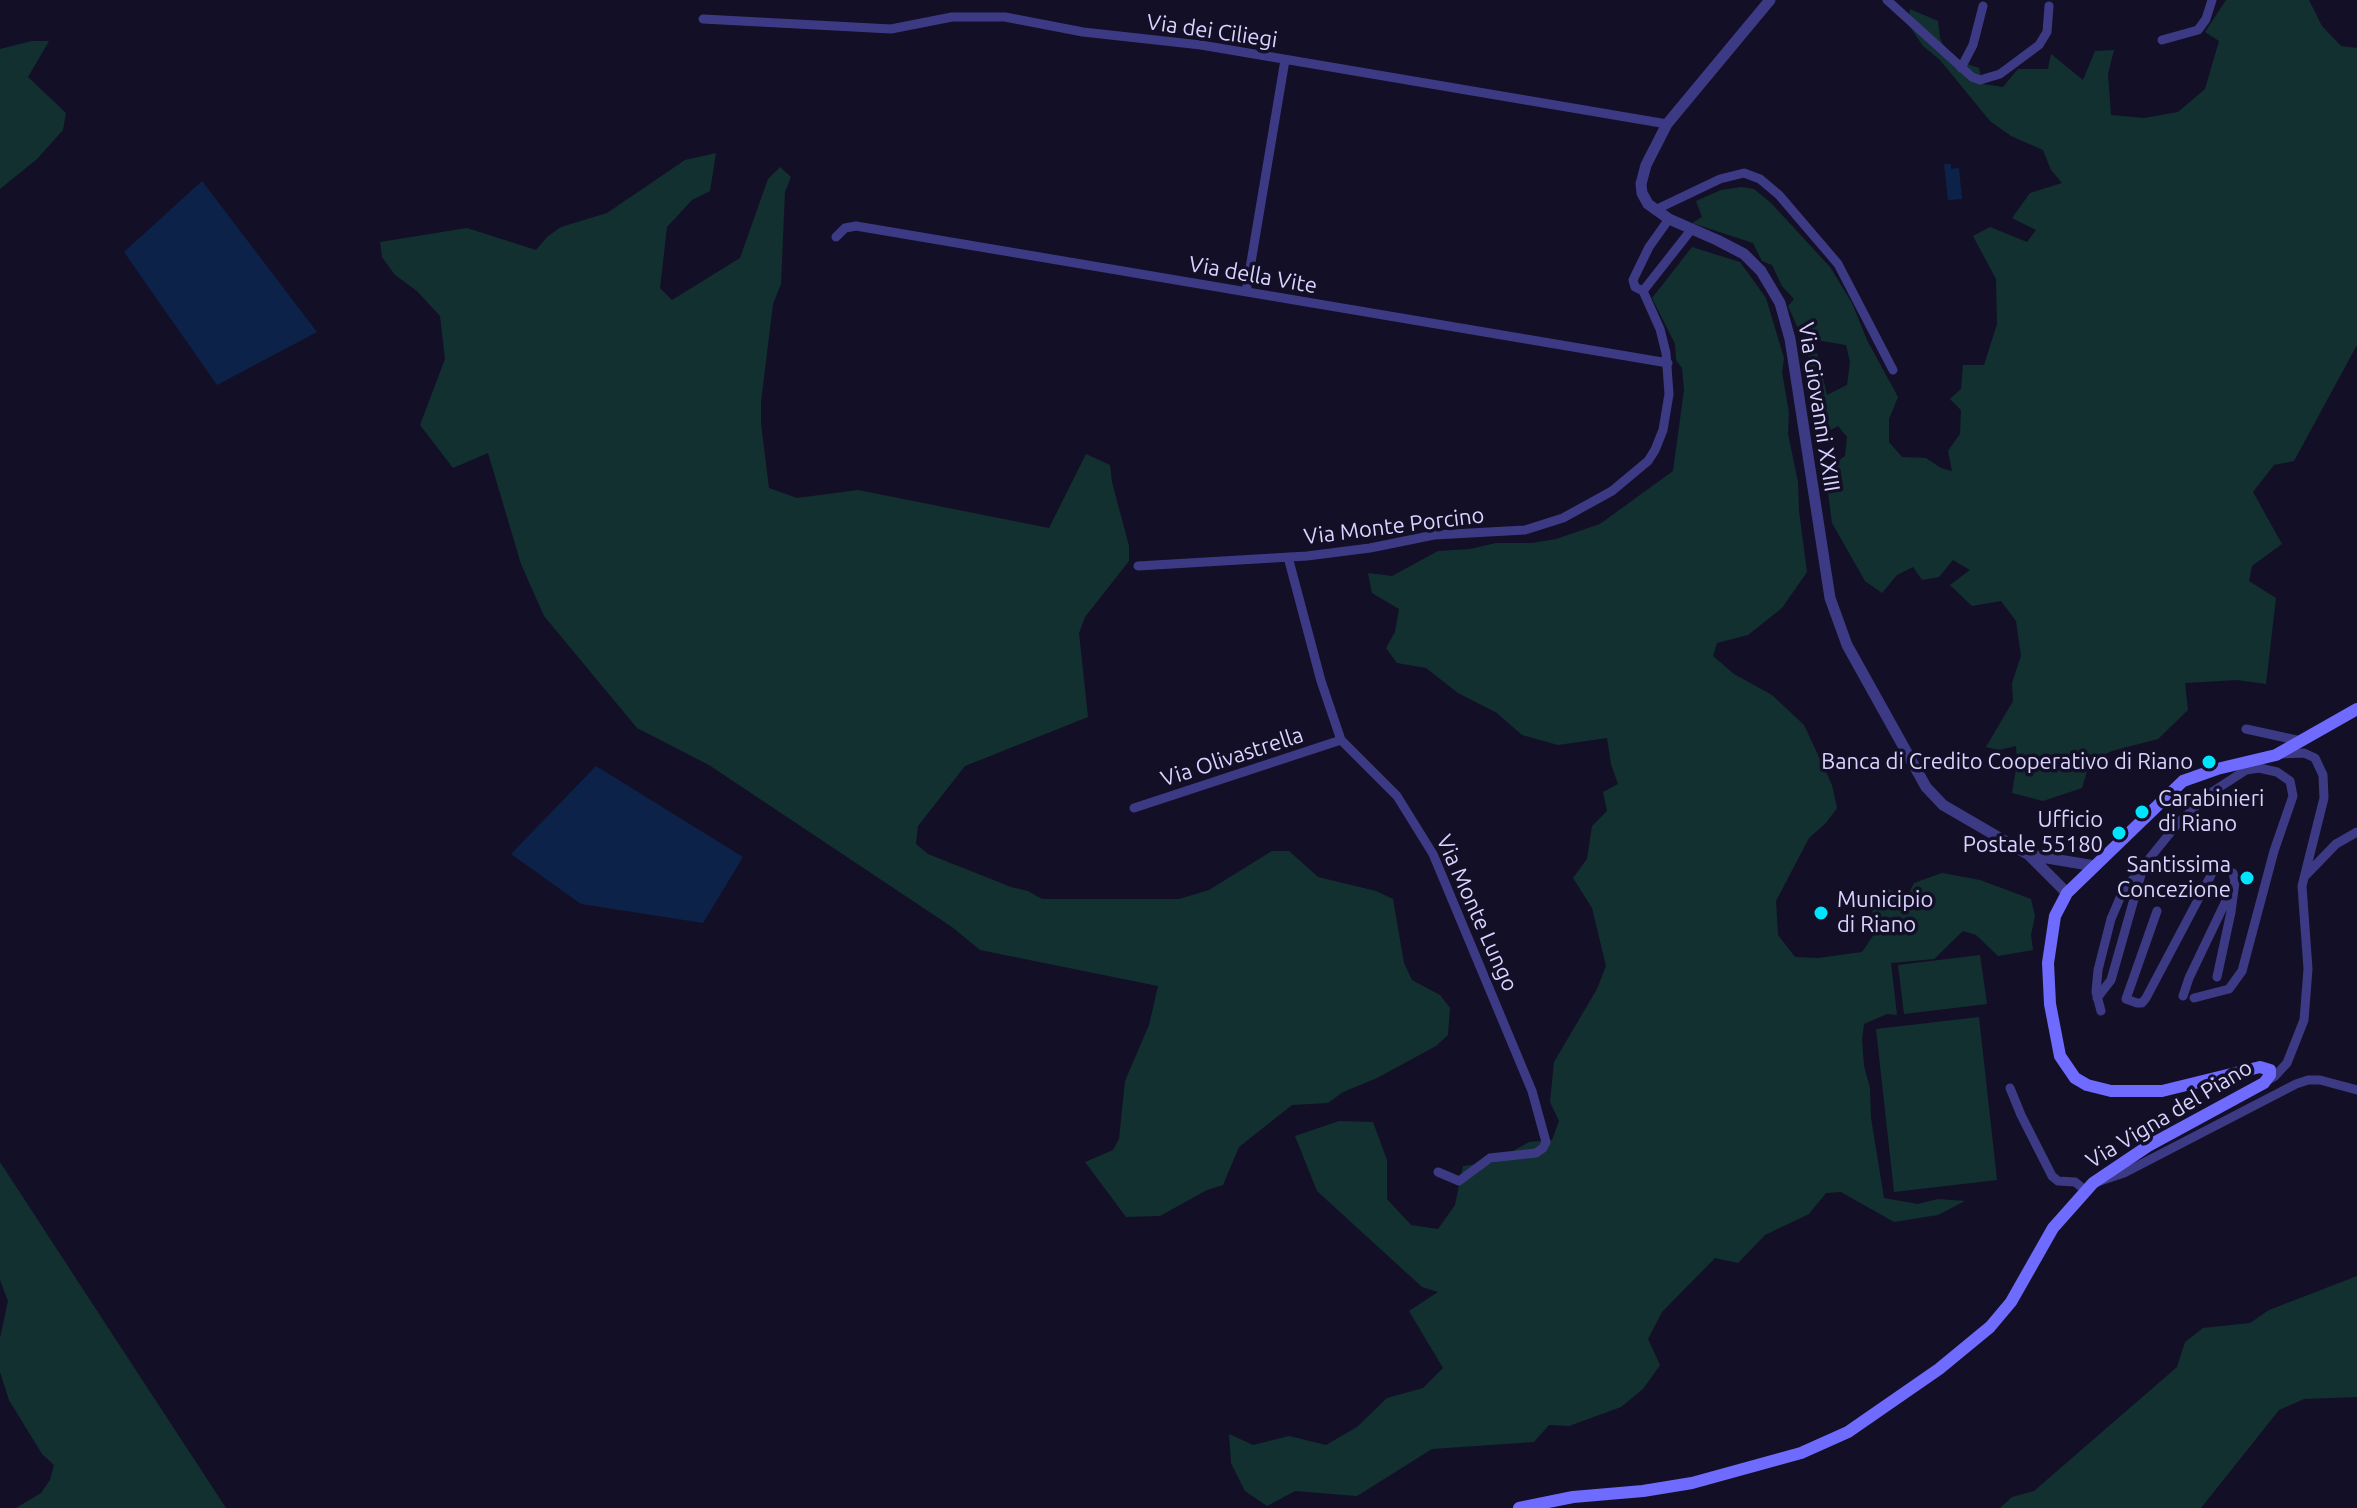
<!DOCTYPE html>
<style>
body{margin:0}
canvas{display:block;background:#130f26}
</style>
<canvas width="2357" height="1508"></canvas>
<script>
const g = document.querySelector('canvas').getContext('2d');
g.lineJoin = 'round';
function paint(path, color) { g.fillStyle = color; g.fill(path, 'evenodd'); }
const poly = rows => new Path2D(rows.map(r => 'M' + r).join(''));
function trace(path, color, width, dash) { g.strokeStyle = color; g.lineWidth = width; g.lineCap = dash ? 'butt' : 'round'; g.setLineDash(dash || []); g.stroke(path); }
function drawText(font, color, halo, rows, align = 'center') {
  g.font = font + ' Ubuntu,sans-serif'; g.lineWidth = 7; g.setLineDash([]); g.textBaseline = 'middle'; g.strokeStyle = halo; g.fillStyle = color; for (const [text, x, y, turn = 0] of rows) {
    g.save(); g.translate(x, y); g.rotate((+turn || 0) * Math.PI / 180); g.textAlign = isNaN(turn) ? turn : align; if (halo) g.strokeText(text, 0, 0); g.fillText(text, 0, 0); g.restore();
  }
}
const green = poly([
 [2226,0,2309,0,2322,26,2341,46,2357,48,2357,345,2294,461,2274,465,2253,492,2282,544,2252,566,2249,581,2276,598,2266,684,2237,680,2185,683,2188,710,2158,739,2112,751,2090,761,2082,788,2043,801,2012,793,2017,763,2016,746,1999,750,1986,747,2013,701,2012,683,2021,656,2016,621,2001,601,1972,606,1950,585,1970,570,1953,560,1939,577,1922,580,1913,567,1897,575,1882,593,1865,581,1832,523,1825,470,1845,456,1847,437,1838,426,1825,433,1814,397,1808,356,1817,353,1827,395,1847,385,1850,362,1846,345,1822,341,1800,333,1788,306,1794,299,1782,286,1772,265,1762,261,1753,243,1692,223,1702,217,1696,201,1721,190,1741,187,1754,189,1771,203,1830,267,1852,303,1867,340,1898,397,1889,419,1889,442,1902,457,1926,458,1941,468,1952,471,1948,451,1960,434,1961,410,1950,399,1961,389,1963,365,1984,365,1997,324,1996,279,1973,236,1990,227,2027,242,2036,230,2012,218,2030,193,2062,183,2051,170,2043,150,2011,136,1990,121,1940,60,1923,46,1908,24,1910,9,1938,21,1940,38,1947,53,1958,61,1979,68,1983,84,2003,87,2018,69,2048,69,2051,54,2083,80,2095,51,2114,50,2108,74,2111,115,2144,118,2178,112,2205,89,2219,41,2205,32],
 [32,41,49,41,28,77,66,113,63,130,37,159,0,189,0,49],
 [716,153,710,191,692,200,667,227,660,288,672,300,740,258,768,179,780,167,791,177,785,192,781,284,773,304,761,402,761,424,769,488,797,498,858,490,1049,528,1086,454,1110,465,1112,482,1129,546,1129,561,1085,617,1079,633,1088,717,965,766,918,826,916,844,928,854,1011,887,1028,891,1042,899,1179,899,1209,890,1272,851,1289,851,1318,877,1376,891,1393,899,1404,963,1412,980,1440,995,1450,1008,1448,1035,1436,1046,1377,1078,1343,1092,1328,1103,1292,1105,1239,1147,1223,1185,1207,1190,1160,1216,1126,1217,1085,1162,1113,1150,1119,1139,1125,1081,1149,1025,1158,986,980,950,952,927,709,765,637,728,544,616,521,564,488,453,453,468,420,425,445,359,440,316,417,291,395,275,382,257,380,242,467,228,536,250,547,237,561,227,607,213,685,160],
 [1692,247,1740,262,1766,298,1784,358,1782,372,1789,413,1788,434,1798,482,1799,511,1807,572,1782,608,1748,635,1717,643,1713,656,1734,674,1772,695,1804,725,1832,785,1837,808,1826,823,1809,838,1776,901,1778,935,1795,957,1818,958,1862,952,1875,933,1872,908,1885,888,1907,897,1914,883,1942,873,1980,880,2031,899,2035,916,2031,935,2033,950,1998,956,1976,935,1963,931,1934,959,1891,963,1897,1015,1887,1014,1864,1024,1862,1040,1864,1066,1870,1088,1871,1118,1884,1198,1918,1204,1938,1199,1965,1201,1938,1215,1894,1222,1841,1192,1826,1193,1809,1214,1765,1235,1738,1263,1715,1258,1662,1312,1648,1339,1660,1365,1643,1389,1621,1407,1569,1426,1549,1425,1534,1442,1432,1449,1357,1496,1295,1491,1267,1506,1245,1491,1231,1463,1229,1434,1253,1445,1289,1436,1326,1445,1357,1427,1387,1398,1423,1388,1443,1368,1409,1311,1438,1292,1422,1287,1317,1191,1295,1136,1339,1121,1373,1122,1387,1160,1387,1199,1411,1225,1438,1229,1455,1205,1463,1166,1494,1162,1529,1142,1552,1140,1559,1121,1550,1102,1554,1062,1597,989,1606,966,1592,908,1573,878,1587,859,1592,826,1607,811,1603,792,1618,784,1611,764,1607,738,1558,745,1522,735,1497,713,1458,693,1426,668,1397,663,1386,648,1395,632,1399,609,1372,593,1368,573,1392,576,1438,551,1470,549,1496,543,1532,543,1556,539,1600,524,1673,471,1684,390,1682,368,1676,360,1675,344,1652,298],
 [1980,955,1987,1004,1904,1014,1898,965],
 [1979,1017,1997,1180,1894,1192,1876,1029],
 [0,1162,105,1323,226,1508,16,1508,41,1493,50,1480,54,1465,42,1454,9,1400,0,1372,0,1338,8,1301,0,1280],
 [2357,1276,2357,1397,2304,1399,2279,1410,2201,1508,2000,1508,2012,1497,2034,1491,2177,1367,2185,1342,2203,1328,2250,1323,2269,1310]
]);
const water = poly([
 [1944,164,1951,164,1951,169,1959,168,1962,199,1948,200],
 [202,181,317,332,217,385,124,252],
 [596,766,743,857,703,923,581,904,511,854]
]);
const minor = poly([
 [1887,0,1972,77,1980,80,2000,74,2039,45,2047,32,2049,6],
 [703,19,891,29,952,17,1005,17,1083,32,1201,45,1667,124],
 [2162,40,2198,30,2206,19,2212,0],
 [1961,68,1973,45,1983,6],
 [1655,210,1720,179,1744,173,1760,179,1779,195,1838,264,1893,370],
 [836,237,845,228,856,226,1668,363],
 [1643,291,1691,230],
 [1246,292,1285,60],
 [1288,557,1321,681,1341,740,1397,796,1433,854,1532,1091,1546,1142,1543,1148,1536,1153,1490,1158,1459,1181,1438,1172],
 [1138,566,1307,556,1370,548,1434,535,1525,530,1563,518,1612,491,1648,461,1655,450,1663,430,1669,394,1666,353,1660,329,1643,291,1635,287,1633,280,1649,247,1669,219],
 [2246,729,2301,741],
 [1134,808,1341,740],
 [2305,876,2336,844,2357,832],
 [2157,911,2126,999,2137,1003,2142,1003,2146,998,2217,864],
 [2217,977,2231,912,2235,882,2233,873],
 [2183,996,2189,978,2235,882],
 [2097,998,2111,980,2142,871],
 [2101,1011,2096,992,2098,970,2111,919,2123,891,2179,822,2212,792,2246,770,2259,768,2277,772,2290,781,2293,796,2274,851,2242,971,2229,989,2194,998],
 [2268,1080,2275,1076,2287,1063,2304,1020,2308,969,2302,886,2324,798,2323,775,2315,758,2304,753,2279,754],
 [2010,1088,2021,1115,2052,1176,2058,1181,2075,1182,2085,1190],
 [2100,1181,2124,1173,2296,1084,2308,1080,2320,1080,2357,1090]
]);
const tertiary = poly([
 [1770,0,1667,124,1646,165,1641,184,1642,193,1648,204,1669,219,1717,240,1744,254,1761,271,1780,303,1790,339,1830,598,1847,645,1926,787,1943,805,2029,855,2067,893],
 [2029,855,2095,866]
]);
const secondary = poly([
 [1519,1508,1573,1497,1643,1491,1692,1483,1801,1453,1848,1432,1939,1369,1990,1327,2011,1302,2053,1228,2093,1183,2148,1146,2264,1083,2270,1075,2270,1070,2260,1067,2162,1091,2111,1091,2087,1085,2075,1078,2060,1056,2050,1004,2048,963,2055,916,2067,893,2183,781,2217,769,2276,755,2357,709]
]);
const markers = [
 [2209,762,8,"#00e5ff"],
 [2142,812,8,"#00e5ff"],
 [2119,833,8,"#00e5ff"],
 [2247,878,8,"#00e5ff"],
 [1821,913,8,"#00e5ff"]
];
const streetNames = [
 ["Via dei Ciliegi",1212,31,8],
 ["Via della Vite",1253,275,10],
 ["Via Giovanni XXIII",1819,407,81],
 ["Via Monte Porcino",1394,526,-7],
 ["Via Olivastrella",1232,757,-18],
 ["Via Monte Lungo",1477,913,66],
 ["Via Vigna del Piano",2169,1114,-31]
];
const poiNames = [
 ["Banca di Credito Cooperativo di Riano",2193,762],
 ["Carabinieri",2158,799,"left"],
 ["di Riano",2158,824,"left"],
 ["Ufficio",2103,820],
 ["Postale 55180",2103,845],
 ["Santissima",2231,865],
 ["Concezione",2231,890],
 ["Municipio",1837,900,"left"],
 ["di Riano",1837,925,"left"]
];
paint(green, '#12302f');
paint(water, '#0c2248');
trace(minor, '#3d3a85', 9);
trace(tertiary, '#3d3a85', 11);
trace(secondary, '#6f6bff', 12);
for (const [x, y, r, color] of markers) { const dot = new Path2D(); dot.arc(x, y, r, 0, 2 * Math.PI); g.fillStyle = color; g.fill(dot); trace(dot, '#130f26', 3); }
drawText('22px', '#d9d4ff', '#130f26', streetNames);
drawText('22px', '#d9d4ff', '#130f26', poiNames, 'right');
</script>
